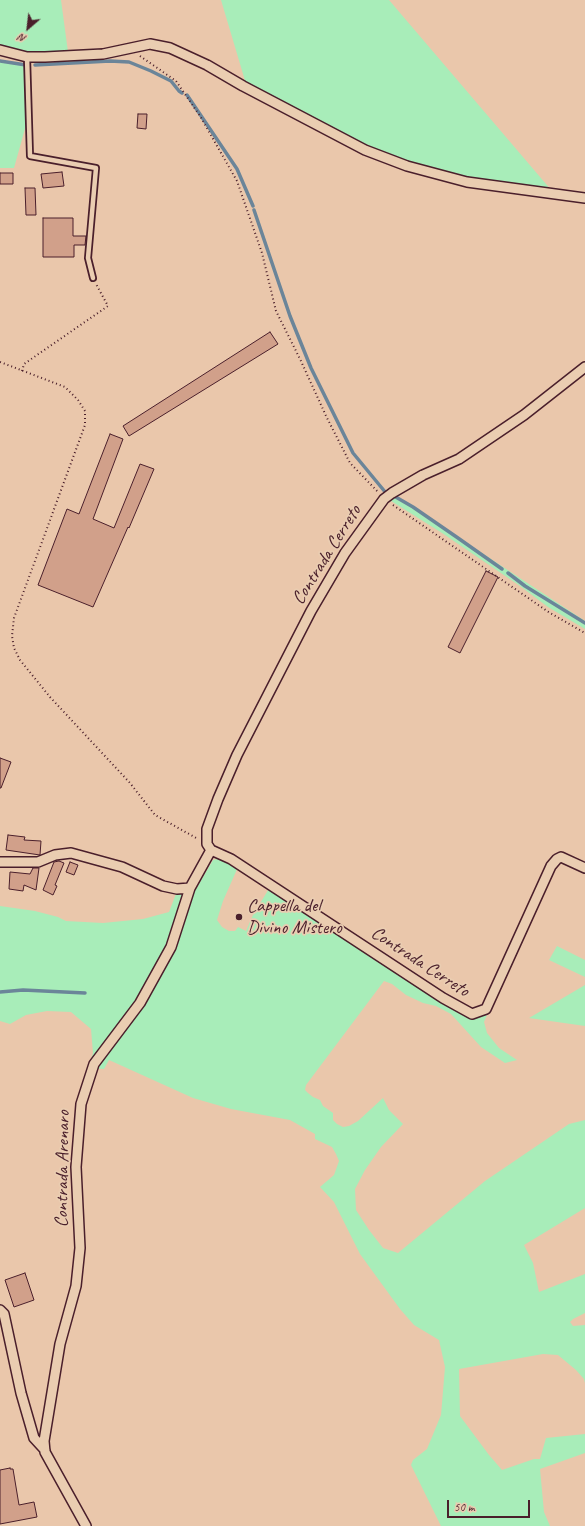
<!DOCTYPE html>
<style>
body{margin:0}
#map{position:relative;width:585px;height:1526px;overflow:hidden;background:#eac7ab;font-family:Caveat,sans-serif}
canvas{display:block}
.north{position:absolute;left:8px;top:8px;width:40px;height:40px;-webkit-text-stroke:3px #eacdb1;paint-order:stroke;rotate:208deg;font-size:11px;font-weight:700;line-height:16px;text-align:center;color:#4a1f2b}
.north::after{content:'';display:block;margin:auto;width:14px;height:18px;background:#4a1f2b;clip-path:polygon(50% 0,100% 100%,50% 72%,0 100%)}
.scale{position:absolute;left:447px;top:1500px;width:83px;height:18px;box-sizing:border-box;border:2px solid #4a1f2b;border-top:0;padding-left:5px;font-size:12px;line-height:14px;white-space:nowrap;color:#4a1f2b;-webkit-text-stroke:3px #eacdb1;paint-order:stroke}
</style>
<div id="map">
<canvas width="585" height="1526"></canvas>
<div class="north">N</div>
<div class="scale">50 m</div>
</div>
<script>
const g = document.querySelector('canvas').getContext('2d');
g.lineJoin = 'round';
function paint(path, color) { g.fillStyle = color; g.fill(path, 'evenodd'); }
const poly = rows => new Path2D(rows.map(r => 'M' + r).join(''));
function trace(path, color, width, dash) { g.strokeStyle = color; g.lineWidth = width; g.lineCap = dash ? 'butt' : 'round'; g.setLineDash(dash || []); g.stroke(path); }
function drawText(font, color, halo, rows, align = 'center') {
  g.font = font + ' Caveat,sans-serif'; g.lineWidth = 3.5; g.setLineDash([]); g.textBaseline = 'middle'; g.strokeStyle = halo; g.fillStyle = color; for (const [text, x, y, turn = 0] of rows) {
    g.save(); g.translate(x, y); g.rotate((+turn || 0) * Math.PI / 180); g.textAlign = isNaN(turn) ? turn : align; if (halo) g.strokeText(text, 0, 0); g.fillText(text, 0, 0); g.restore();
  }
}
const green = poly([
 [0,0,61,0,68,52,34,53,0,46],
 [221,0,389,0,552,191,455,176,411,164,371,149,246,84],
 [0,62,26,66,26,125,14,168,0,168],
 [394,495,585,621,585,629,548,607,520,586,442,533,388,499],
 [221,858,238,867,223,901,217,920,222,927,229,931,235,931,238,927,246,931,253,915,270,887,453,1006,475,1018,487,1015,484,1022,487,1033,499,1048,517,1060,505,1063,481,1047,451,1014,436,1006,423,1003,406,995,392,984,384,981,306,1085,305,1090,308,1093,313,1097,320,1100,323,1106,333,1113,333,1120,337,1124,343,1127,349,1126,358,1121,383,1098,389,1110,403,1124,381,1147,365,1170,355,1189,356,1210,369,1230,383,1248,398,1253,485,1181,569,1124,585,1120,585,1208,524,1245,533,1263,539,1292,585,1274,585,1313,573,1319,570,1322,573,1326,585,1325,585,1383,584,1379,576,1370,558,1355,543,1354,459,1369,460,1416,489,1455,502,1470,534,1459,540,1459,546,1438,585,1434,585,1453,540,1469,544,1512,550,1526,441,1526,411,1465,413,1460,427,1449,441,1415,445,1367,439,1340,414,1325,400,1309,360,1254,334,1202,320,1187,334,1175,339,1161,336,1154,332,1147,315,1139,315,1134,290,1120,231,1109,193,1098,109,1060,104,1069,89,1068,93,1053,91,1029,71,1012,47,1011,26,1015,10,1024,0,1021,0,906,35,911,58,917,66,921,103,923,143,919,169,912,176,894,196,889,213,860],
 [557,946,585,960,585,977,549,960],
 [585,985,585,1026,529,1018]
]);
const stream = poly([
 [0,61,26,65],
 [35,65,110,61,129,62,151,71,171,81,179,91,182,93],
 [187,95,237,169,253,206],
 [254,210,290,316,311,368,353,453,386,493],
 [394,496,413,507,458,538,502,569],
 [508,573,525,586,585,623],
 [0,992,23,990,85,993]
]);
const building = poly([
 [138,114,147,114,146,129,137,128,138,114],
 [62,172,64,186,43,188,41,174,62,172],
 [0,173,13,173,13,184,0,184,0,173],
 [25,188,35,188,36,215,26,215,25,188],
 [43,218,73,218,73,236,86,236,85,245,74,245,74,257,43,257,43,218],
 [270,332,278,344,129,436,123,426,270,332],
 [110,434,123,439,93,519,114,528,140,464,154,469,129,528,128,527,93,607,38,585,67,509,79,514,110,434],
 [486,571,498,577,460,653,448,647,486,571],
 [0,758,11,762,1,788,0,788,0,758],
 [8,835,25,837,24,840,41,841,40,855,6,850,8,835],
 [59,861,64,863,55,885,57,886,53,895,43,890,54,862,59,861],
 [70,862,78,865,74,875,66,872,70,862],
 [33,868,39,868,36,890,24,885,23,891,9,889,10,872,30,874,33,868],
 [25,1273,34,1300,14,1307,5,1280,25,1273],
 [10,1468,10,1469,13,1469,19,1505,34,1502,37,1517,0,1524,0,1470,10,1468]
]);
const path = poly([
 [140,56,176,81,200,116,237,181,262,253,276,311,300,359,327,418,350,463,378,492],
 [0,362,65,387,78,400,85,411,85,425,14,618,12,636,14,648,20,660,50,697,130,783,155,815,198,839],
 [22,371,24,364,108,306,96,284],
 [393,505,550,613,585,633]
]);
const lane = poly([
 [27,57,30,156,96,168,88,258,93,278]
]);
const street = poly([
 [0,50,27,57,45,57,103,54,150,44,170,48,207,65,243,86,365,150,407,166,467,182,585,198],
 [211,850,207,844,207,829,218,799,237,755,311,611,345,553,384,499,392,493,423,475,459,459,524,415,585,367],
 [0,862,38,862,55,855,71,853,122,867,163,886,177,889,190,888,211,850,231,859,443,998,472,1014,486,1009,551,866,557,859,561,857,585,868],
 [0,1310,4,1314,21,1393,34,1438,45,1450],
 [86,1526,45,1452,44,1441,60,1344,76,1286,80,1248,76,1167,81,1104,94,1064,140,1003,171,947,190,888]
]);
const markers = [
 [239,917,4,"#4a1f2b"]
];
const streetNames = [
 ["Contrada Cerreto",327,555,-58],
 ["Contrada Cerreto",420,962,33],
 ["Contrada Arenaro",63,1169,-89]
];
const poiNames = [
 ["Cappella del",247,906],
 ["Divino Mistero",247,928]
];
paint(green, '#a8edb9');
trace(stream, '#6b8599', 3.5);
paint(building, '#d1a08a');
trace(building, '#4a1f2b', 1);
trace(lane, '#4a1f2b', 8);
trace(street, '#4a1f2b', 12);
trace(path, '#4a1f2b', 2, [1, 3]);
trace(lane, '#eacdb1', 4.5);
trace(street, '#eacdb1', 9);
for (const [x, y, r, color] of markers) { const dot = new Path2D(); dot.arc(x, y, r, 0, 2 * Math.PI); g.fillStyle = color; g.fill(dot); trace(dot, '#eacdb1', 1.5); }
drawText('19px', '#4a1f2b', '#eacdb1', streetNames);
drawText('19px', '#4a1f2b', '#eacdb1', poiNames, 'left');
</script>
